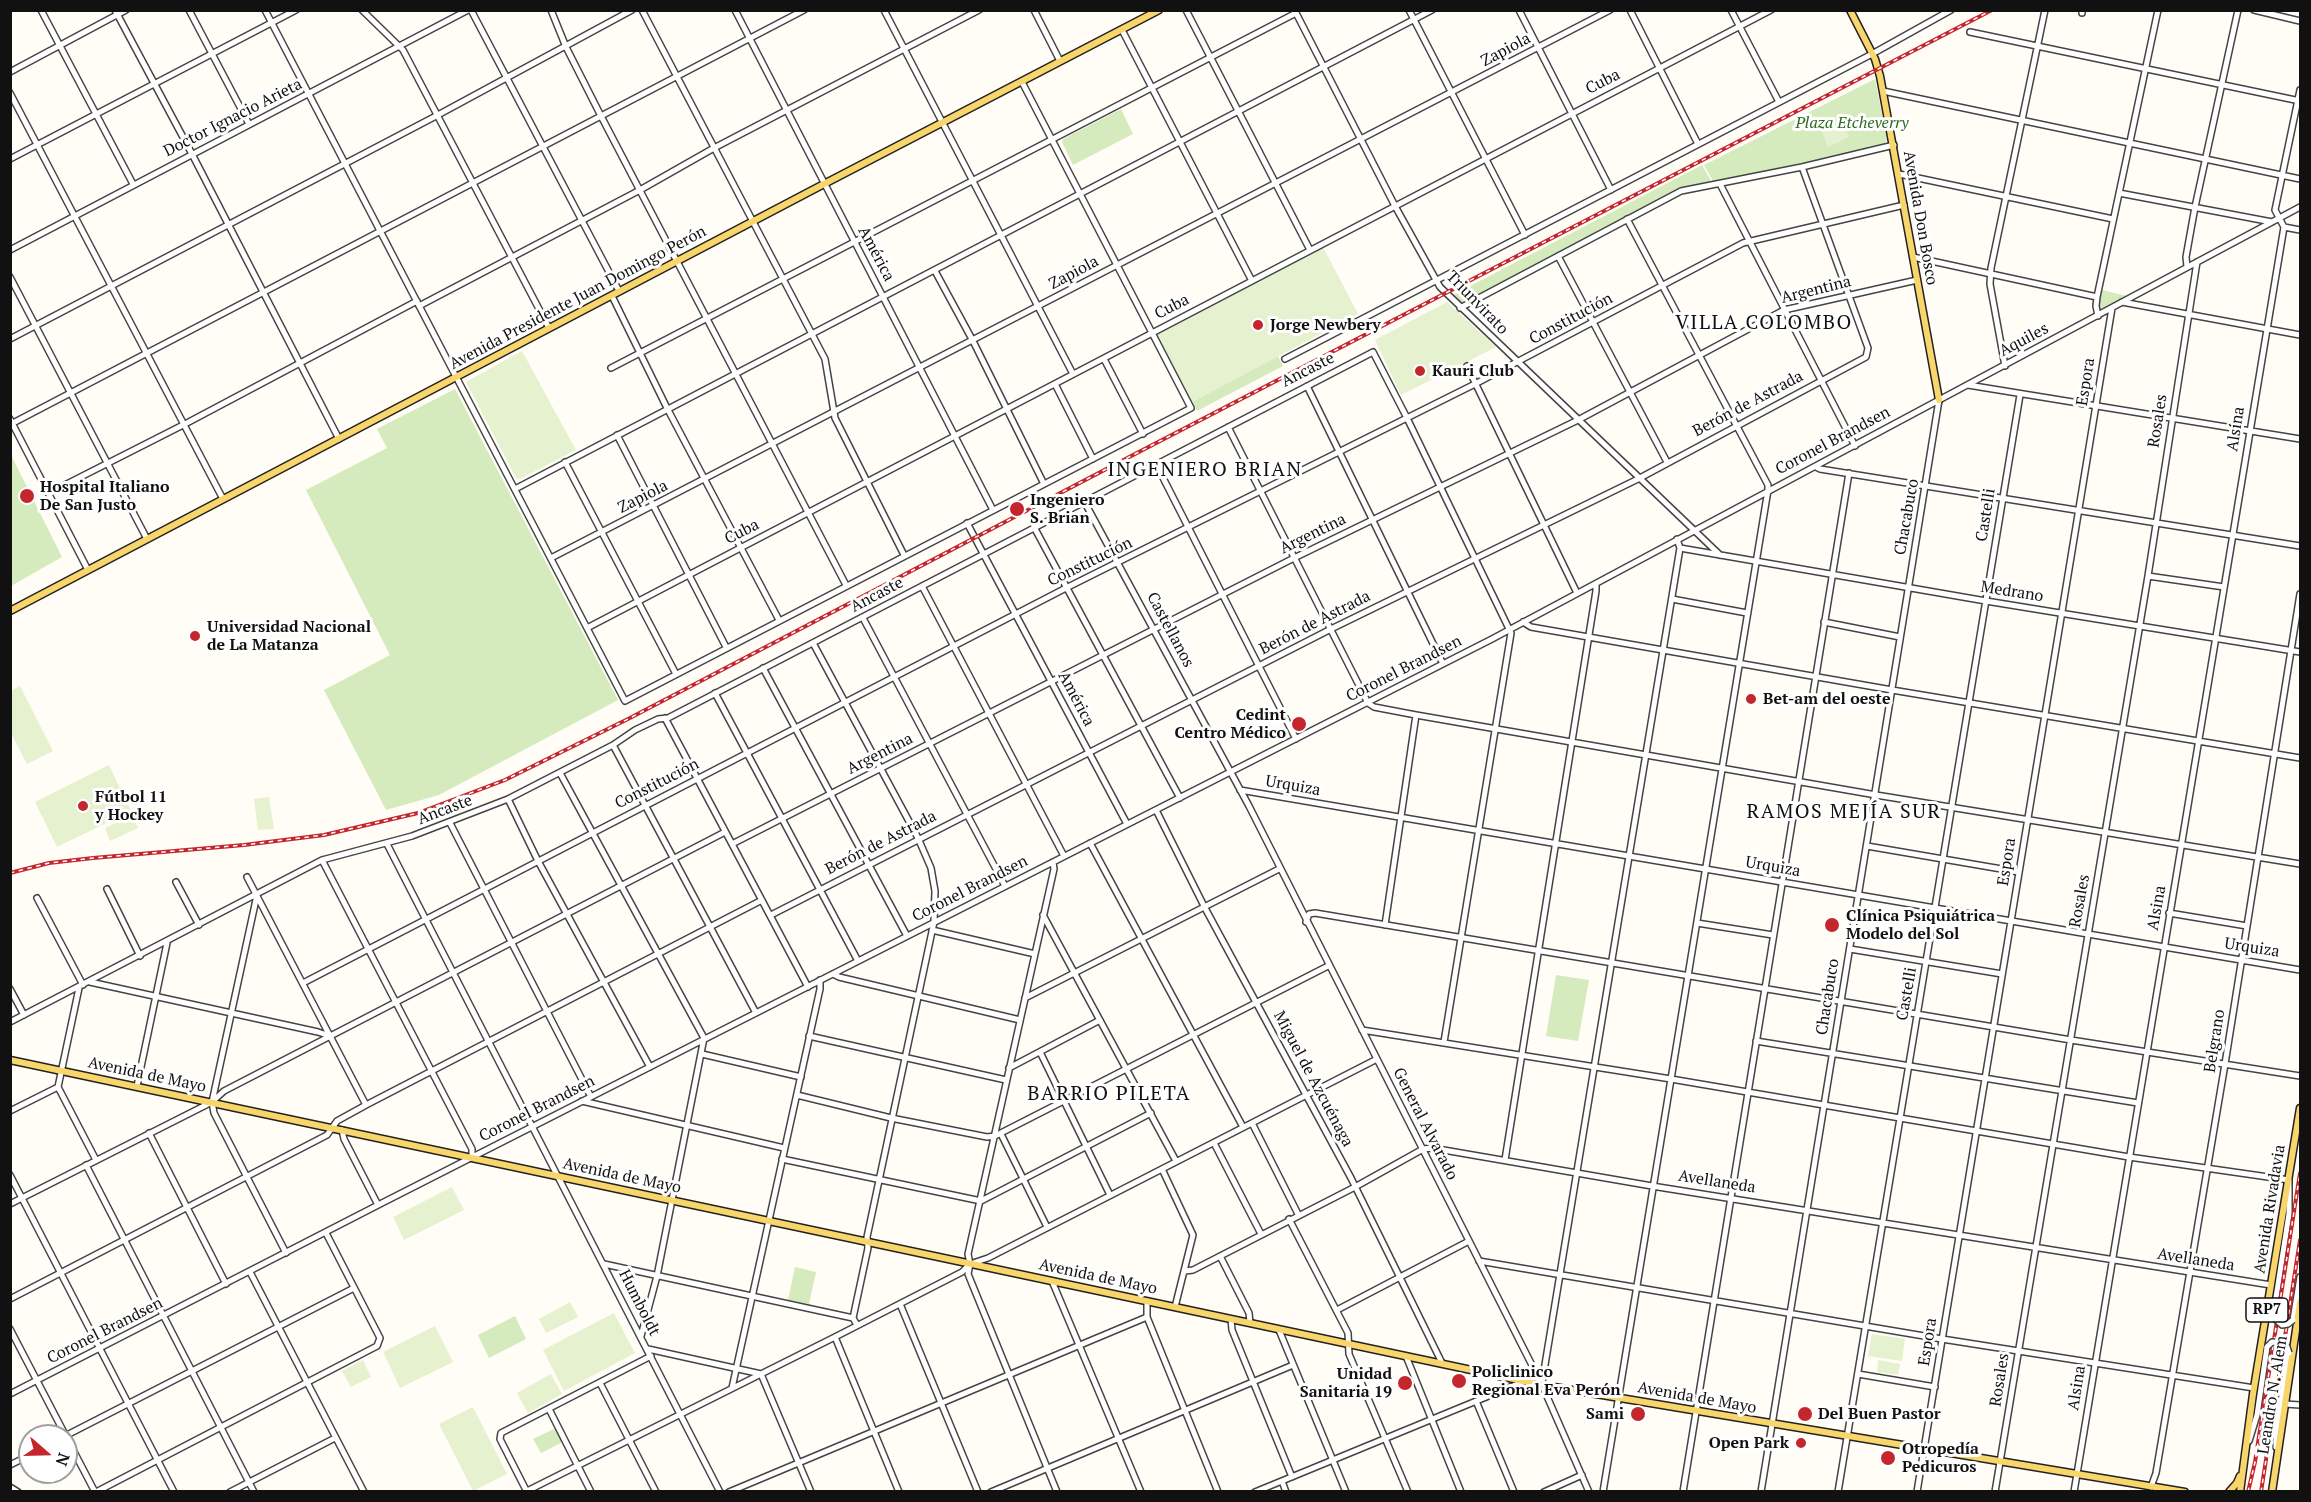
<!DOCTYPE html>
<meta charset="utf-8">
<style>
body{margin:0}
#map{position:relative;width:2311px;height:1502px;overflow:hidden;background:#fffdf5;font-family:"PT Serif",serif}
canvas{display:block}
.frame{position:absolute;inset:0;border:12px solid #111;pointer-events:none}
.north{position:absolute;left:18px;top:1424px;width:60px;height:60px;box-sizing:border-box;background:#fff;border:2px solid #a0a0a0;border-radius:50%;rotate:110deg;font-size:16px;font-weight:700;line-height:24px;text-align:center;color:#111}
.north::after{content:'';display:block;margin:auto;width:21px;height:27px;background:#c4262e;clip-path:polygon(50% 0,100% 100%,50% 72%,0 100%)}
</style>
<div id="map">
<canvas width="2311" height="1502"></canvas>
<div class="frame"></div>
<div class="north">N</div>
</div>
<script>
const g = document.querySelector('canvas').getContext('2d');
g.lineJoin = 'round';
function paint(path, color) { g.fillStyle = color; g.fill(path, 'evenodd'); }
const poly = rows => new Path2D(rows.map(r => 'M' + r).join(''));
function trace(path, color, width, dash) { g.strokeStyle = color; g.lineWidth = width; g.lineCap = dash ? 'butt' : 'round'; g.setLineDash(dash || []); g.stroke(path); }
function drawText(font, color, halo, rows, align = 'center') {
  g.font = font + ' "PT Serif",serif'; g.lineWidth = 6; g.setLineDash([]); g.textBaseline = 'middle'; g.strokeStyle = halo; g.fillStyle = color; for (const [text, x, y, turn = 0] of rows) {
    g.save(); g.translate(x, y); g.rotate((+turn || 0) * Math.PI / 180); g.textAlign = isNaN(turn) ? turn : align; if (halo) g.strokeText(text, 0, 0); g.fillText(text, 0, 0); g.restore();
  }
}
const green = poly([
 [1875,79,1887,140,1883,145,1795,167,1714,183,1704,165],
 [1121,109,1133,134,1073,165,1062,142,1063,139],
 [1702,165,1713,184,1678,191,1461,306,1451,296],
 [2102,290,2127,296,2101,309,2099,306],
 [1278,356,1283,366,1197,411,1192,402],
 [455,389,618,700,439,795,386,810,324,690,390,655,306,490,387,448,377,429],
 [11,455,62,557,11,586,10,586],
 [1556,975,1589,980,1578,1041,1546,1036],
 [795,1267,816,1272,809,1304,788,1300],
 [515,1316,526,1339,489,1358,478,1335],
 [556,1428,563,1442,541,1453,533,1439]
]);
const pitch = poly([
 [1843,121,1849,137,1828,147,1822,131],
 [1323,247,1358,314,1192,402,1157,335],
 [1447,302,1496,347,1401,395,1375,340],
 [522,351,576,450,520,479,516,478,466,382],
 [20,686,53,751,27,764,11,733,11,691],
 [109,765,131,811,57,847,35,802],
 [269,797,274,829,258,830,254,799],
 [132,815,138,828,110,841,105,828],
 [452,1187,464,1210,404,1240,393,1217],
 [570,1302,578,1317,546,1333,539,1319],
 [614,1313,635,1353,564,1391,543,1350],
 [435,1326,453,1362,400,1388,383,1352],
 [1872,1334,1905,1339,1902,1361,1868,1356],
 [363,1360,371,1377,351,1387,342,1371],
 [1878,1360,1900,1364,1898,1375,1877,1372],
 [551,1374,562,1394,528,1413,517,1393],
 [473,1407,507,1474,473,1491,439,1424]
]);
const minor = poly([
 [41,10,133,184],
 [115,10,192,154,339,439],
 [189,10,249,124],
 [265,10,625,701,1191,408,1022,82],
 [362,10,403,50,549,328],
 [471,10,619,291],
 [551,10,566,47,601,116,846,585],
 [642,10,825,359,835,418,904,555],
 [735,10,993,510],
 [884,10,1073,374],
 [1034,10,1060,61],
 [1186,10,1310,250],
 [1409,10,1525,235],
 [1519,10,1611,190],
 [1630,10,1698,144],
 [1731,10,1779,102],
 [2082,10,2082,13],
 [2254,10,2300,21],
 [1295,11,1395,206,1440,287,1720,555],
 [1122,30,1252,281],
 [1970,32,2300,101],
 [10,72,126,10],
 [1883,91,2300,179],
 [10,93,223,499],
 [10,159,296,10],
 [1899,174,2113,219],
 [1720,184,1855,446],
 [2119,193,2272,222],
 [2284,227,2300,230],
 [10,250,468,10],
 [1558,256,1667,462],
 [1913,257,2097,297],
 [2187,267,2186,257,2195,207,2238,10],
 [935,271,973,341,1044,484],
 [10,277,147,539],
 [612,296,667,408,779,620],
 [2122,302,2300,335],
 [419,306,640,190,714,148,979,10],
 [1460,308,1681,191,1802,167,1894,145],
 [2098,316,2096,306,2097,297,2158,10],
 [10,339,436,116,632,10],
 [1104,359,1143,434],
 [1285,359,1872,54,1951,10],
 [1467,366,1577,593],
 [2005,366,1990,284,1991,268,2045,10],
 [611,368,1296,13],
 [1055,384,1093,459],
 [1968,385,2300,439],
 [1307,386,1443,664],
 [10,419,88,570],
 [13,423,804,10],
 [1228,427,1368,703],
 [617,435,726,647],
 [565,462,676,674],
 [1156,464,1296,739],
 [1816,467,1820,469,2300,546],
 [515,489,1432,10],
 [49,493,185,424,417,301],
 [1084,501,1249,806,1542,1385,1589,1492],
 [967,523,1127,824],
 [1034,527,1180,798],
 [1680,548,1986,601,2300,652],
 [551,558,1610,10],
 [2148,576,2224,587],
 [922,586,1064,856],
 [1672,599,1747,613],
 [863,618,1005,886],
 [1523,622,1531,627,1892,690,2300,758],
 [1824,622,1900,637],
 [587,628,1771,10],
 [813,643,918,838,931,868,935,891,934,922,867,1237,868,1248,853,1318,857,1325],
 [763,668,907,936],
 [715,693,858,961],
 [1368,703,1374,707,1416,715,1876,795,2300,864],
 [665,718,808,987],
 [613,745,756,1013],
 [560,773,704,1038,657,1276,641,1336],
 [1240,790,2300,970],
 [508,799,538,861,650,1067],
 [1156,810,1205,908,1351,1178,1442,1363],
 [450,823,591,1097],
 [1090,843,1243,1127],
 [387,844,720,1492],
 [732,844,1294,558,1578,420,1784,310,1917,280],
 [1867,846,2019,872],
 [322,860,472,1149,472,1157],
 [1053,862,1054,869,968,1254,970,1264,968,1274,1057,1492],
 [247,877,366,1105],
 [176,882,199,925],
 [107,889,140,956],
 [257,895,212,1102,214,1113,286,1253],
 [37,898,83,985],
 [2169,913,2247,926],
 [771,915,1331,629,1638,479,1866,357,1868,348,1802,167],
 [1043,915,1176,1161],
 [1306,922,1309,914,1315,913,2071,1040,2300,1076],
 [1697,923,1773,935],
 [1385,925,1416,715],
 [932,930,1035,954],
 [1850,949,2002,974],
 [833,974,839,977,1020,1020],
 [90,982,318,1032,330,1036],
 [303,983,1066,588,1475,384,1743,243,1904,205],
 [79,988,58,1087,96,1160],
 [10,989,24,1015],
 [1025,998,1279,869],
 [10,1022,322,860,412,836,508,799,613,745,635,730,658,719,668,718,1373,352,1407,418,1511,633,1444,1042],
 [1362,1030,1671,1079,2129,1157,2289,1180,2289,1214,2273,1317],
 [809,1036,1006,1080],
 [1756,1041,2138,1103],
 [1040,1052,1110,1195],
 [702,1054,801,1077],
 [1009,1068,1100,1020],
 [137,1086,167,943],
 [797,1095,891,1118,987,1137,995,1136,1328,966],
 [582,1101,784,1148],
 [10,1111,58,1087],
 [1252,1123,1298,1214],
 [342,1130,344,1139,378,1205],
 [149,1133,226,1284],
 [1001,1134,1047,1227],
 [1214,1143,1261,1234],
 [782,1159,981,1201,1151,1113],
 [1505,1160,1596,591,1596,584],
 [86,1165,254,1492],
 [1162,1169,1193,1235,1175,1307],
 [10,1175,174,1492],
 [10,1204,212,1102,224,1091,725,832],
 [1289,1219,1348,1333,1349,1354,1408,1492],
 [1220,1256,1249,1313,1250,1323],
 [1479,1261,1942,1339,2254,1388],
 [604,1264,853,1318],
 [1185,1271,1193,1270,1355,1187,1423,1149,1432,1148,1652,1186,2271,1285],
 [250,1272,364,1492],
 [1052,1281,1141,1492],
 [10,1299,327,1135,337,1121,366,1105,762,900],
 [1147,1301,1147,1317,1218,1492],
 [900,1304,978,1492],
 [1337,1310,1469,1241],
 [1231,1319,1232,1330,1292,1477],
 [2293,1320,2300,1277],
 [10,1329,95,1492],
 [1279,1330,1346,1492],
 [835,1337,899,1492],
 [648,1349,761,1374,811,1492],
 [1406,1356,1461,1492],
 [1858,1374,1935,1387],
 [600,1383,656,1492],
 [1542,1383,1680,548,1677,539],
 [732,1388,820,989,820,980],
 [10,1394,382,1203,1492,639,2300,207],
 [1476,1401,1514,1492],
 [2285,1404,2300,1405],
 [549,1409,591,1492],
 [65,1436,354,1288],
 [2249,1441,2257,1415,2267,1347],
 [2276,1447,2276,1432,2289,1353],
 [10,1465,30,1455],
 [1282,1481,1286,1492],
 [10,1487,18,1492],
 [2151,1487,2156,1473,2225,1064,2300,594],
 [96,1492,377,1346,380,1338,326,1233],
 [230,1492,335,1438],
 [525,1492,835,1337,962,1272,970,1264,988,1258,1377,1059],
 [527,1492,500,1439,501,1433,651,1356],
 [729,1492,1147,1317],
 [991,1492,1293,1365],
 [1255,1492,1525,1381],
 [1544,1492,1582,1475],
 [1603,1492,1768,490,1768,485,1627,219],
 [1683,1492,1849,473],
 [1761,1492,1939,400],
 [1838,1492,2020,395],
 [1917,1492,2112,308],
 [1995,1492,2148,576,2197,262],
 [2074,1492,2284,227,2275,210,2300,90]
]);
const major = poly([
 [1850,10,1875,59,1880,76,1939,400],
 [10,611,824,184,1159,10],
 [10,1060,1542,1385,2185,1492],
 [2229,1492,2237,1483,2240,1476],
 [2240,1492,2253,1394,2300,1108],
 [2272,1492,2300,1303]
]);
const rail = poly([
 [10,873,49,863,93,858,244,845,324,835,418,813,505,780,628,719,1135,454,1992,10],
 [2248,1492,2255,1462,2300,1173],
 [2261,1492,2300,1240]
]);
const minorBridge = poly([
 [2273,1317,2282,1325,2288,1324,2293,1320],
 [2267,1347,2272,1342,2283,1343,2287,1347,2289,1353]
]);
const markers = [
 [1258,325,6,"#c4262e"],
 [1420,371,6,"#c4262e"],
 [27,496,8,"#c4262e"],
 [1017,509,8,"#c4262e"],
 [195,636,6,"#c4262e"],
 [1751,699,6,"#c4262e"],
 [1299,724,8,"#c4262e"],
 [83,806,6,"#c4262e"],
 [1832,925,8,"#c4262e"],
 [1459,1381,8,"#c4262e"],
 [1405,1383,8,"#c4262e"],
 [1638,1414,8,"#c4262e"],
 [1805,1414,8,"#c4262e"],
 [1801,1443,6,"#c4262e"],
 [1888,1458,8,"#c4262e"]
];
const shields = [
 [2267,1310,42]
];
const shieldNames = [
 ["RP7",2267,1310]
];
const streetNames = [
 ["Zapiola",1506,50,-28],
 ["Cuba",1603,82,-27],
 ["Doctor Ignacio Arieta",233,118,-27],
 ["Avenida Don Bosco",1920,218,80],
 ["América",876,254,62],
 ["Zapiola",1074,273,-28],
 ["Argentina",1816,290,-14],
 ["Avenida Presidente Juan Domingo Perón",578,298,-28],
 ["Triunvirato",1477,303,46],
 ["Cuba",1172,307,-27],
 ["Constitución",1571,319,-28],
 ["Aquiles",2024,340,-28],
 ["Ancaste",1308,370,-27],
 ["Espora",2086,382,-81],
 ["Berón de Astrada",1748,404,-28],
 ["Rosales",2158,421,-81],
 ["Alsina",2236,429,-81],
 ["Coronel Brandsen",1833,441,-28],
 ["Zapiola",643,497,-27],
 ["Castelli",1986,515,-81],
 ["Chacabuco",1907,517,-80],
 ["Cuba",742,532,-27],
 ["Argentina",1313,534,-26],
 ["Constitución",1090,562,-26],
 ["Medrano",2012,592,9],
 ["Ancaste",877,595,-28],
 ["Berón de Astrada",1315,623,-27],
 ["Castellanos",1170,630,62],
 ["Coronel Brandsen",1404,669,-27],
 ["América",1076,699,62],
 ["Argentina",880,754,-27],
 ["Constitución",657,784,-27],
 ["Urquiza",1293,786,10],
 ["Ancaste",445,810,-21],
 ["Berón de Astrada",881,843,-27],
 ["Espora",2007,862,-81],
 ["Urquiza",1773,867,10],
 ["Coronel Brandsen",970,889,-27],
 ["Rosales",2080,901,-80],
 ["Alsina",2157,908,-80],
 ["Urquiza",2252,948,9],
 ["Castelli",1907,994,-80],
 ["Chacabuco",1828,997,-81],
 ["Belgrano",2215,1041,-81],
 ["Avenida de Mayo",147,1075,12],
 ["Miguel de Azcuénaga",1313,1079,62],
 ["Coronel Brandsen",537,1109,-27],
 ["General Alvarado",1425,1124,63],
 ["Avenida de Mayo",622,1176,12],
 ["Avellaneda",1717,1182,9],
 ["Avenida Rivadavia",2270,1209,-81],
 ["Avellaneda",2196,1260,9],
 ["Avenida de Mayo",1098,1277,12],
 ["Humboldt",639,1303,63],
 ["Coronel Brandsen",105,1331,-27],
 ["Espora",1928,1342,-81],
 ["Rosales",2000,1380,-81],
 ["Alsina",2077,1388,-81],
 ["Leandro N. Alem",2273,1395,-81],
 ["Avenida de Mayo",1697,1398,10]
];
const parkNames = [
 ["Plaza Etcheverry",1852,123]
];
const poiNames = [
 ["Jorge Newbery",1270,325],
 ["Kauri Club",1432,371],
 ["Hospital Italiano",40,487],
 ["De San Justo",40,505],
 ["Ingeniero",1030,500],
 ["S. Brian",1030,518],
 ["Universidad Nacional",207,627],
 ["de La Matanza",207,645],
 ["Bet-am del oeste",1763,699],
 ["Cedint",1286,715,"right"],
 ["Centro Médico",1286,733,"right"],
 ["Fútbol 11",95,797],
 ["y Hockey",95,815],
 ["Clínica Psiquiátrica",1846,916],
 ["Modelo del Sol",1846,934],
 ["Policlinico",1472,1372],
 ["Regional Eva Perón",1472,1390],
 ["Unidad",1392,1374,"right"],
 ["Sanitaria 19",1392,1392,"right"],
 ["Sami",1624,1414,"right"],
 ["Del Buen Pastor",1818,1414],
 ["Open Park",1789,1443,"right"],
 ["Otropedía",1902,1449],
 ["Pedicuros",1902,1467]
];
const quarterNames = [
 ["VILLA COLOMBO",1764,323],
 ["INGENIERO BRIAN",1205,470],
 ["RAMOS MEJÍA SUR",1844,812],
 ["BARRIO PILETA",1109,1094]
];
paint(green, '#d5ebbd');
paint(pitch, '#e6f2cf');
trace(minor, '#444', 8);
trace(major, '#222', 9);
trace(minor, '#fff', 5);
trace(major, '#f9d66b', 6);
trace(rail, '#c4262e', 4);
trace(rail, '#fff', 1.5, [4.5]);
trace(minorBridge, '#444', 8, []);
trace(minorBridge, '#fff', 5);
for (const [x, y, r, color] of markers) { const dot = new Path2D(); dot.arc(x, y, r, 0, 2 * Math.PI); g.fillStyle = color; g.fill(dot); trace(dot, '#fff', 2); }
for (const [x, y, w] of shields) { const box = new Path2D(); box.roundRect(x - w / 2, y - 12, w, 24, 4.5); g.fillStyle = '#fff'; g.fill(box); trace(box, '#111', 1.5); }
drawText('bold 15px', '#111', null, shieldNames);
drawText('16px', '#111', '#fff', streetNames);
drawText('italic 16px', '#2f6b1f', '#fff', parkNames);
drawText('bold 16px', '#111', '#fff', poiNames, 'left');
g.letterSpacing = '1.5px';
drawText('20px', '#111', '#fff', quarterNames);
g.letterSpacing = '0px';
</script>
